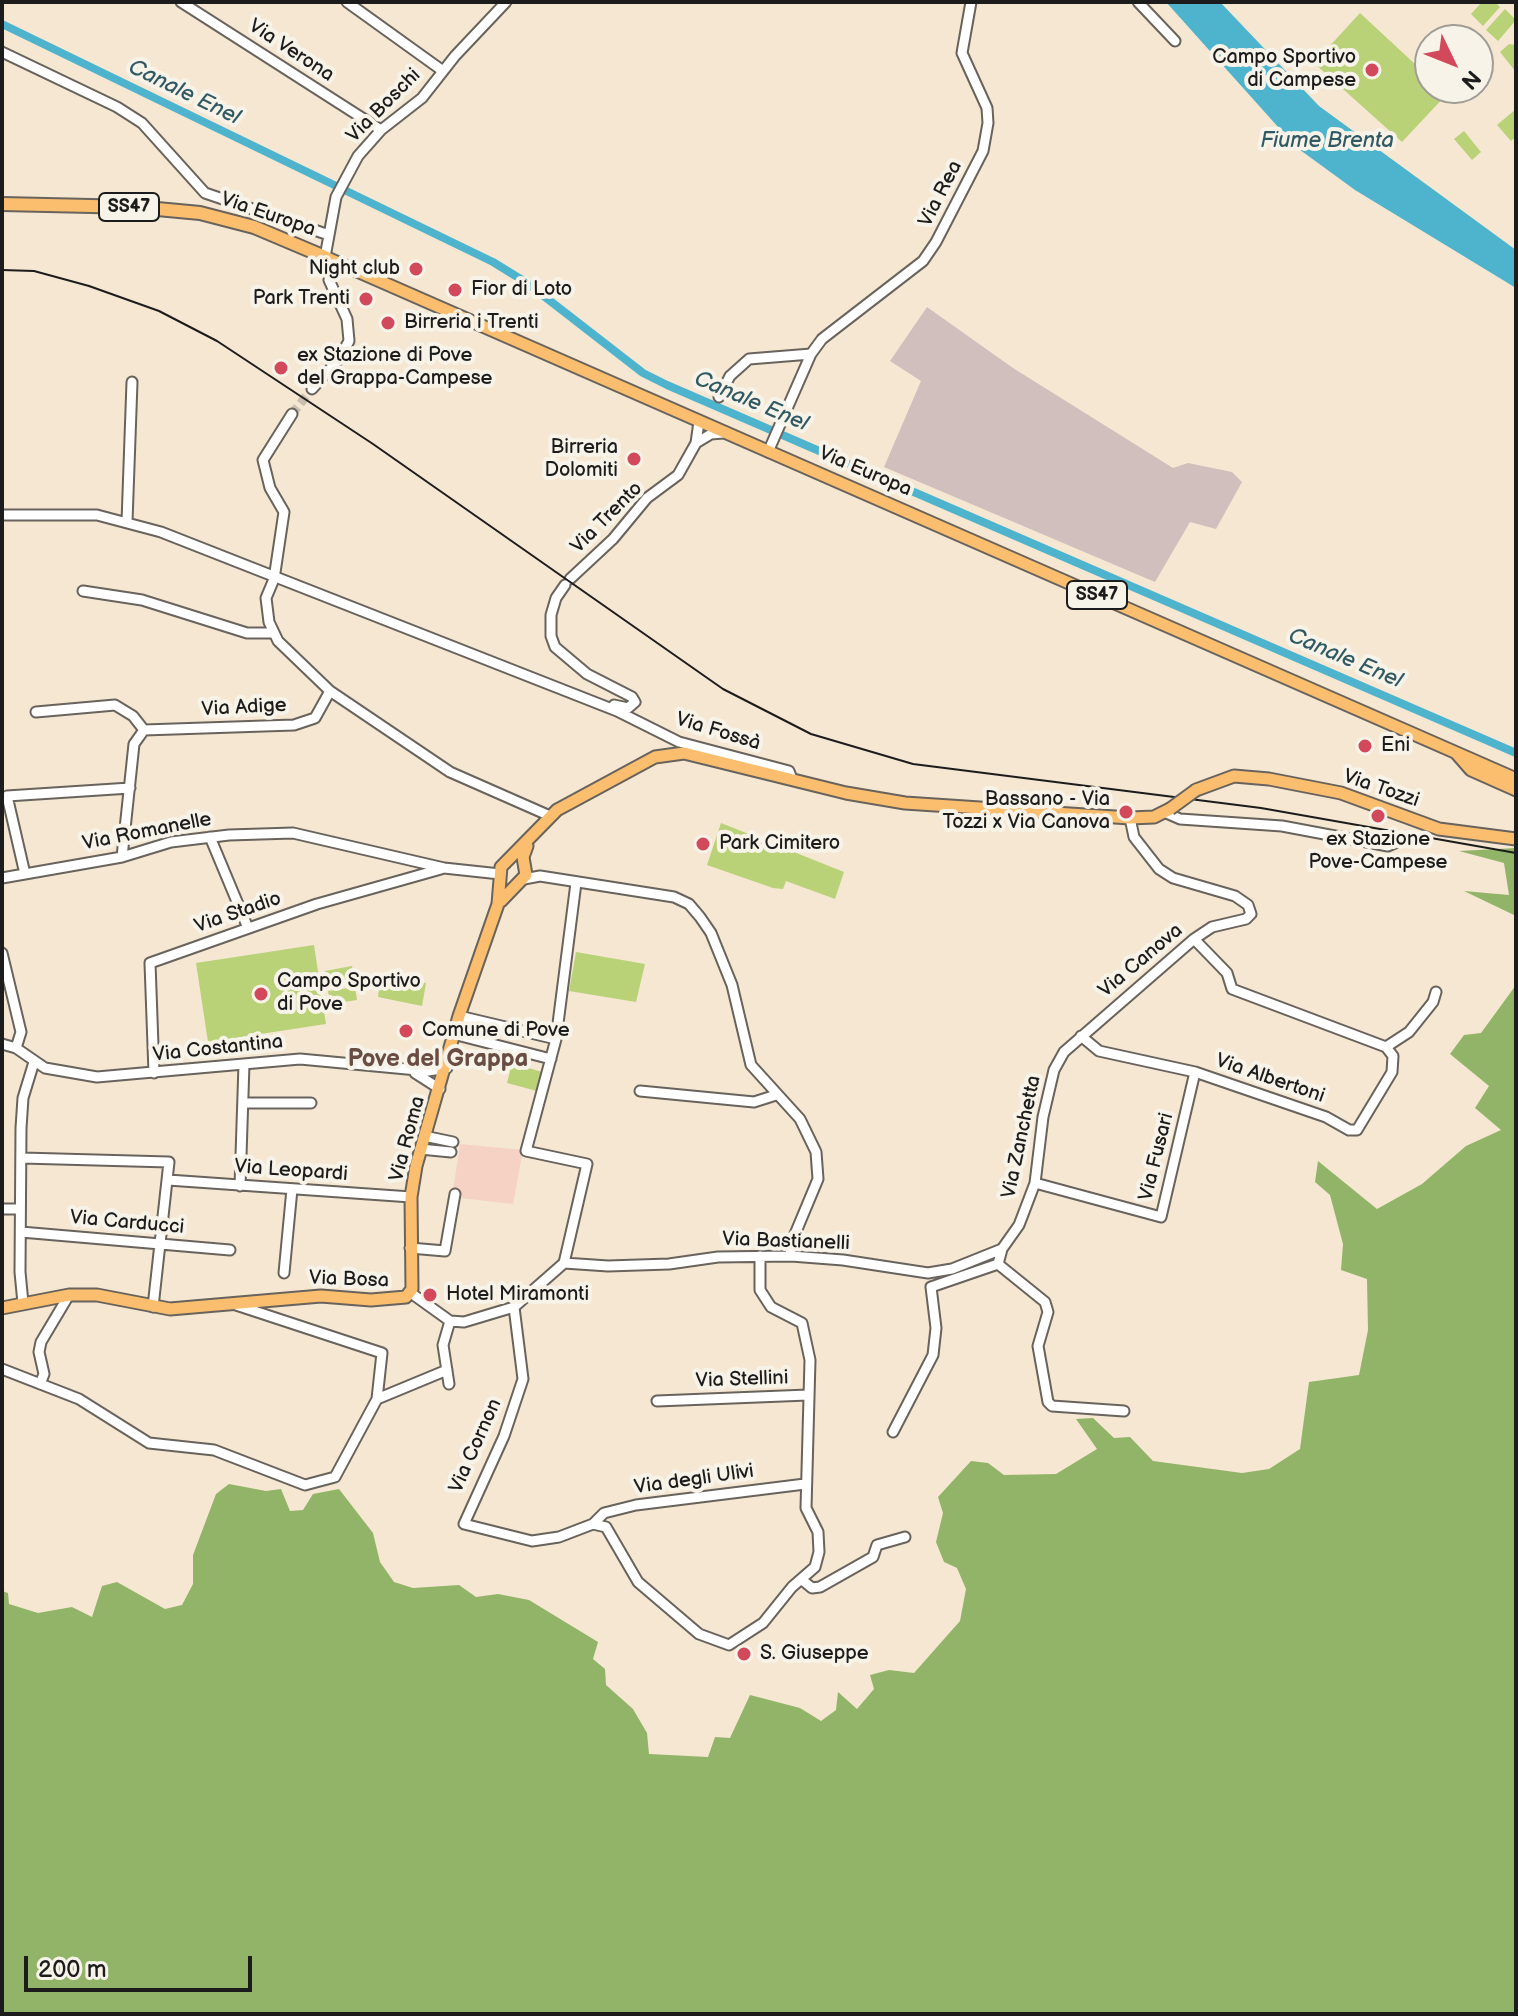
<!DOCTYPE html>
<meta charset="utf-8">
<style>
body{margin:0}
#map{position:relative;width:1518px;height:2016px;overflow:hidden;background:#f5e7d2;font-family:"Balsamiq Sans",sans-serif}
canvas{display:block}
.frame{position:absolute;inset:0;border:4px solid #1c1c1c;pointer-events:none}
.north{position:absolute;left:1414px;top:24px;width:80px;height:80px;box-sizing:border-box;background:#f7f3e8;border:2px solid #9f9d96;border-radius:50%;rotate:133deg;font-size:22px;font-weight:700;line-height:32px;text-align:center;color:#1c1c1c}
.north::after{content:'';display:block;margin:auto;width:28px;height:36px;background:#d1495b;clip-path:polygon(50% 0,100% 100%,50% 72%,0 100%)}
.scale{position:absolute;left:24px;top:1956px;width:228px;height:36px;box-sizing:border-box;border:4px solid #1c1c1c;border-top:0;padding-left:10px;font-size:24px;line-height:28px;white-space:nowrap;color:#1c1c1c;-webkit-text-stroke:6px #f7f3e8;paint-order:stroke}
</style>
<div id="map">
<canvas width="1518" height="2016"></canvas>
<div class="frame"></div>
<div class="north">N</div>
<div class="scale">200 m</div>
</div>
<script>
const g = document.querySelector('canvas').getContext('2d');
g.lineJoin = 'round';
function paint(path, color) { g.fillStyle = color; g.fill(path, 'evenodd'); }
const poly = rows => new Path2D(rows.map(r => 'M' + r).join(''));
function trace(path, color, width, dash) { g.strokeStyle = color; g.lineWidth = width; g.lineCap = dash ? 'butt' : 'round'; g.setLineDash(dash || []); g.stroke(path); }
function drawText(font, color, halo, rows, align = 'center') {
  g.font = font + ' "Balsamiq Sans",sans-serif'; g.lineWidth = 8; g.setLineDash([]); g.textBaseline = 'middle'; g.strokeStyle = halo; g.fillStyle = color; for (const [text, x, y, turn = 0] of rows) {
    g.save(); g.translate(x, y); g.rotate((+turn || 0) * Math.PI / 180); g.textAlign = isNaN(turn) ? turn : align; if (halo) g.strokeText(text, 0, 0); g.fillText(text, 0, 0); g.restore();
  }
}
const built = poly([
 [460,1144,523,1150,513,1204,452,1197]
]);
const industrial = poly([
 [927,307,1013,368,1173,468,1188,463,1232,472,1242,482,1216,529,1190,522,1155,582,884,467,921,381,890,361]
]);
const green = poly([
 [1482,2,1495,2,1500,7,1483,26,1471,14],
 [1505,9,1516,20,1498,41,1486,30],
 [1360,13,1430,78,1430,88,1441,88,1447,94,1402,142,1314,63],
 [1509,44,1516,45,1516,72,1500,52],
 [1516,109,1516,137,1511,141,1497,125],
 [1464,131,1481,152,1472,160,1454,139],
 [721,823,844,872,835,899,786,881,783,889,773,888,707,865],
 [314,945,326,1024,208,1042,196,963],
 [576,952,645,964,636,1002,569,991],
 [352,966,354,979,327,983,325,971],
 [381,974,426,983,422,1006,378,997],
 [355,987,357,1000,331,1004,328,991],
 [512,1063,542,1072,537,1091,507,1083]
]);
const forest = poly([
 [1516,848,1516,916,1464,891,1509,895,1504,863,1459,851],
 [1516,985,1516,2014,2,2014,2,1591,8,1593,9,1604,38,1613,72,1607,92,1617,102,1586,117,1582,165,1609,182,1605,193,1584,193,1555,216,1494,229,1484,266,1491,281,1489,290,1511,303,1510,313,1494,339,1489,373,1533,380,1562,394,1582,413,1588,459,1585,476,1597,498,1594,529,1600,598,1642,593,1659,605,1669,606,1685,633,1709,647,1733,649,1754,708,1757,715,1737,730,1738,750,1695,800,1708,821,1721,836,1710,838,1692,857,1709,874,1689,870,1675,889,1670,914,1673,960,1621,966,1589,957,1568,944,1562,936,1542,943,1513,938,1497,971,1461,988,1463,1004,1475,1056,1474,1097,1449,1076,1419,1093,1418,1114,1438,1130,1437,1153,1461,1242,1473,1269,1469,1300,1449,1309,1382,1359,1375,1368,1330,1367,1279,1341,1270,1343,1244,1330,1195,1315,1182,1318,1161,1377,1209,1422,1184,1466,1146,1501,1130,1475,1108,1489,1086,1450,1054,1464,1035,1481,1033]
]);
const water = poly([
 [1166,2,1220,2,1319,106,1516,250,1516,288,1355,190,1296,147]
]);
const canal = poly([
 [2,24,493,262,527,283,643,373,667,385,1516,753]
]);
const minorTunnel = poly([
 [292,414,312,389]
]);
const minor = poly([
 [181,2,381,130],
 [347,2,443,71],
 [1138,2,1175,41],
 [2,52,117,107,142,123,205,193,329,235],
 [325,257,336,197,358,156,381,130,422,98,455,56,506,2],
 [312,389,339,359,349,341,347,319,329,280,338,263],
 [719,397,730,376,749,359,811,354],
 [292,414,263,460,270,488,284,512,274,579,266,598,269,622,278,641,330,691,450,772,550,816],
 [696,443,711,434,723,433],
 [768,452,811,354,822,339,923,261,936,242,983,151,988,123,987,108,962,53,971,2],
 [2,515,97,515,161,532,617,711,679,742,789,771,792,779],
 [127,522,132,382],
 [570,579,613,539,647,498,678,475,696,443,699,422],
 [565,585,556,598,551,615,551,636,555,647,587,674,632,697,635,702,628,708,614,705],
 [83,591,142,600,247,633,273,633],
 [36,712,115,705,133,716,144,730],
 [1164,812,1180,819,1282,826,1388,846,1404,839],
 [210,837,248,928],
 [122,857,134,744,144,730,294,725,315,718,330,691],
 [25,874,7,796,130,788],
 [2,878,122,857,171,842,229,835,293,833,444,868,500,874],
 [524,879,540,876,674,897,689,904,700,917,711,933,732,985,751,1065,800,1119,816,1152,818,1179,790,1246,791,1256],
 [2,953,21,1032,16,1048],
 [459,1016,556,1039],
 [453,1034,551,1059],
 [1081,1036,1099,1051,1195,1072,1326,1117,1349,1130,1357,1130,1392,1072,1393,1056,1386,1047,1232,989,1227,973,1194,939],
 [2,1044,16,1048,45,1068,97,1077,300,1059,428,1071,447,1068],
 [1386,1047,1409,1032,1433,1002,1436,992],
 [154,1073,150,963,317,904,441,869],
 [415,1073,440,1089],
 [640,1091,754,1102,776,1095],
 [243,1103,311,1103],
 [424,1136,453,1142],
 [420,1149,451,1152],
 [22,1158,169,1162,153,1307],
 [168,1180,411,1197],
 [1035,1183,1161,1217,1195,1072],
 [240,1186,244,1064],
 [2,1209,20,1209],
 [21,1232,230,1250],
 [410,1248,445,1251,455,1194],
 [564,1263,608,1266,669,1264,718,1257,791,1256,843,1260,928,1273,952,1269,1002,1249,1019,1225,1035,1183,1043,1117,1054,1070,1064,1052,1194,939,1212,927,1246,919,1251,914,1248,905,1235,896,1173,878,1159,869,1134,837,1130,818],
 [998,1264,1045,1302,1048,1312,1038,1346,1048,1402,1052,1406,1124,1411],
 [284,1273,292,1189],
 [411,1293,450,1321,464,1322,514,1307,564,1263,587,1164,526,1151,556,1039,576,883],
 [23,1303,20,1272,21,1128,23,1098,34,1062],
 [514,1307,523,1379,504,1436,464,1524,532,1541,559,1537,593,1524,606,1527,638,1582,699,1634,729,1645,763,1623,792,1587,815,1567,819,1552,818,1532,806,1508,810,1360,802,1323,771,1307,760,1290,760,1256],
 [2,1369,79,1399,149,1443,214,1450,305,1485,335,1477,377,1399,382,1353,236,1305],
 [40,1384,44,1374,39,1352,41,1342,69,1295],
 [449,1384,443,1345,450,1321],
 [377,1399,447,1370],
 [657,1401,808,1395],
 [893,1432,933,1355,936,1328,931,1287,998,1264,1002,1249],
 [593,1524,604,1513,636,1505,805,1484],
 [801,1579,812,1588,820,1587,873,1557,877,1545,905,1537]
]);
const major = poly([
 [325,257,1516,779],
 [1457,754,1471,770,1516,790],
 [1196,790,1234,776,1269,779,1341,793,1439,829,1516,839],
 [501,901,526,875,523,857,527,846],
 [2,1308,69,1295,97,1295,170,1309,321,1296,371,1300,406,1297,412,1289,411,1197,416,1166,459,1016,498,904,501,867,557,810,655,757,684,753,846,793,905,803,1130,818,1154,817,1170,809]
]);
const highway = poly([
 [2,204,136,207,200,213,254,227,325,257]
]);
const rail = poly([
 [2,270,34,271,89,286,159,311,217,341,373,444,723,689,811,734,913,764,1261,808,1516,853]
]);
const majorBridge = poly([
 [1170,809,1196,790]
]);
const markers = [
 [1372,70,8,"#d1495b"],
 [416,269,8,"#d1495b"],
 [455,290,8,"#d1495b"],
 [366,299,8,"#d1495b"],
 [388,323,8,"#d1495b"],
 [281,368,8,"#d1495b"],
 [634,459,8,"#d1495b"],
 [1365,746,8,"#d1495b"],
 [1126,812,8,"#d1495b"],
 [1378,816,8,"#d1495b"],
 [703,844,8,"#d1495b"],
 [261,994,8,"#d1495b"],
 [406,1031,8,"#d1495b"],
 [430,1295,8,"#d1495b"],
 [744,1654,8,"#d1495b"]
];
const shields = [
 [129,207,60],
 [1097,595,60]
];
const shieldNames = [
 ["SS47",129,207],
 ["SS47",1097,595]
];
const streetNames = [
 ["Via Verona",291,51,33],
 ["Via Boschi",384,106,-45],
 ["Via Rea",941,194,-63],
 ["Via Europa",268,215,19],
 ["Via Europa",865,472,23],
 ["Via Trento",607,518,-45],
 ["Via Adige",244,708,-3],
 ["Via Fossà",718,732,17],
 ["Via Tozzi",1381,789,19],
 ["Via Romanelle",147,832,-11],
 ["Via Stadio",238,913,-19],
 ["Via Canova",1141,961,-40],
 ["Via Costantina",218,1049,-6],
 ["Via Albertoni",1270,1079,19],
 ["Via Zanchetta",1022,1137,-78],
 ["Via Roma",408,1139,-75],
 ["Via Fusari",1157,1157,-76],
 ["Via Leopardi",291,1171,4],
 ["Via Carducci",127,1223,5],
 ["Via Bastianelli",786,1242,2],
 ["Via Bosa",349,1280,2],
 ["Via Stellini",742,1380,-2],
 ["Via Cornon",476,1446,-66],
 ["Via degli Ulivi",694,1480,-8]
];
const poiNames = [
 ["Campo Sportivo",1356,58,"right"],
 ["di Campese",1356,81,"right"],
 ["Night club",400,269,"right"],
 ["Fior di Loto",471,290],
 ["Park Trenti",350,299,"right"],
 ["Birreria i Trenti",404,323],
 ["ex Stazione di Pove",297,356],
 ["del Grappa-Campese",297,379],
 ["Birreria",618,448,"right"],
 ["Dolomiti",618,471,"right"],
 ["Eni",1381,746],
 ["Bassano - Via",1110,800,"right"],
 ["Tozzi x Via Canova",1110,823,"right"],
 ["ex Stazione",1378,840,"center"],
 ["Pove-Campese",1378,863,"center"],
 ["Park Cimitero",719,844],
 ["Campo Sportivo",277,982],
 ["di Pove",277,1005],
 ["Comune di Pove",422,1031],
 ["Hotel Miramonti",446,1295],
 ["S. Giuseppe",760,1654]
];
const waterNames = [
 ["Canale Enel",184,93,26],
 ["Fiume Brenta",1327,141],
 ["Canale Enel",751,402,23],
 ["Canale Enel",1345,659,23]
];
const quarterNames = [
 ["Pove del Grappa",438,1060]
];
paint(built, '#f5d2c3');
paint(industrial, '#d1bfbd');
paint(green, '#b9d277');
paint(forest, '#92b468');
paint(water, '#4eb4cd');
trace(canal, '#4eb4cd', 8);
trace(minorTunnel, '#cabeae', 9, [9, 4.5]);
trace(minor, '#68635c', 13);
trace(major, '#68635c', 15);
trace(highway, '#68635c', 16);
trace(minor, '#fff', 9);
trace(major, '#fbbe6e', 11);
trace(highway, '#fbbe6e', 12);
trace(rail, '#1c1c1c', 2);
trace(majorBridge, '#68635c', 15, []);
trace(majorBridge, '#fbbe6e', 11);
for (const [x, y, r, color] of markers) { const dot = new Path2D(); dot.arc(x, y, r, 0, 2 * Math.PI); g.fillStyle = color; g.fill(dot); trace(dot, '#f7f3e8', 3); }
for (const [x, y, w] of shields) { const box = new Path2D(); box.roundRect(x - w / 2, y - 14, w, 28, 6); g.fillStyle = '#f7f3e8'; g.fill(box); trace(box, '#1c1c1c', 2); }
drawText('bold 18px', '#1c1c1c', null, shieldNames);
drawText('20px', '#1c1c1c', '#f7f3e8', streetNames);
drawText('20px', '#1c1c1c', '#f7f3e8', poiNames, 'left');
drawText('italic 22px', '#305963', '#f7f3e8', waterNames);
drawText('bold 24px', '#694d43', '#f7f3e8', quarterNames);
</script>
